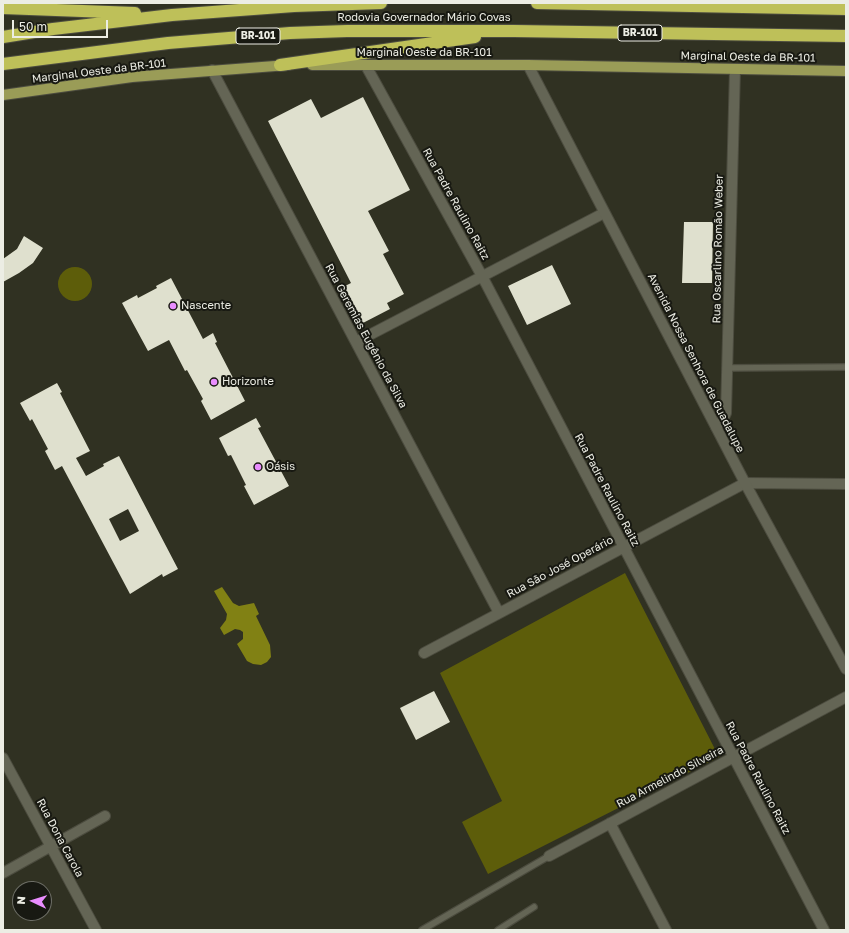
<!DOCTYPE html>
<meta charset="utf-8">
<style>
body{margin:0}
#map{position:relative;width:849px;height:933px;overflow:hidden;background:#303122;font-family:"Golos Text",sans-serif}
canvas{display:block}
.frame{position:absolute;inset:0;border:4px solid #ecede4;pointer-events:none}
.north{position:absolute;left:12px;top:881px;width:40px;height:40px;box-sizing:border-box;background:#181912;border:1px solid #6d6e66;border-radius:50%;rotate:274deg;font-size:11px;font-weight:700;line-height:16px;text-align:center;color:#ecede4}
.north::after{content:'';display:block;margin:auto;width:14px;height:18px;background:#e98dfe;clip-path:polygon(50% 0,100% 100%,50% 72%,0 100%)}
.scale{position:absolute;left:12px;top:20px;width:96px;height:18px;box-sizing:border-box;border:2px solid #ecede4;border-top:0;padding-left:5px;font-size:12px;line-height:14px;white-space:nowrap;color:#ecede4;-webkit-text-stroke:3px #181912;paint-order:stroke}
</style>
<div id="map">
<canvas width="849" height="933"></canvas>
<div class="frame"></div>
<div class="north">N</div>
<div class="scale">50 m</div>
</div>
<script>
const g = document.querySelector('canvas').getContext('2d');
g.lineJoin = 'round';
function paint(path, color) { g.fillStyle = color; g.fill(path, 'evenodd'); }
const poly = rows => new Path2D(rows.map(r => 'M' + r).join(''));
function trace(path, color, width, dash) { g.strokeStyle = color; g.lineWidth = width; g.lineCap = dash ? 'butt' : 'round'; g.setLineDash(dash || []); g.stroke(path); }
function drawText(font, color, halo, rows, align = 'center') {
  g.font = font + ' "Golos Text",sans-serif'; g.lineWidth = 4; g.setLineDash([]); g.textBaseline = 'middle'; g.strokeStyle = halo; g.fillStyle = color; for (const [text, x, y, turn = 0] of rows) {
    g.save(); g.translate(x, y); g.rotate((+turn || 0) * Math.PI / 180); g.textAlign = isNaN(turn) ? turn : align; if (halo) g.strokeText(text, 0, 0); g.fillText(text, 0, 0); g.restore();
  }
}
const green = poly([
 '58 284a17 17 0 1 1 34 0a17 17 0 1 1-34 0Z',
 [625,573,719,757,488,874,462,822,502,801,440,673]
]);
const water = poly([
 [222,587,233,603,239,606,254,603,259,614,256,616,270,645,271,657,267,662,261,665,253,664,247,661,237,644,243,639,243,632,240,630,235,629,224,635,220,628,226,620,227,614,214,591]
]);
const building = poly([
 [363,97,410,190,368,211,389,251,383,254,404,294,387,303,390,309,361,324,343,287,351,283,268,121,311,99,321,118],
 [684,222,713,222,712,283,682,283],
 [24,236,43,248,33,263,19,273,3,282,3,259,17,249],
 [552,265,571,304,527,325,508,286],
 [171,278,203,339,213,333,217,342,215,343,245,401,211,420,201,401,203,399,187,370,185,371,169,340,148,351,122,303,137,295,138,298,157,288,156,286],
 [57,383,62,392,60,393,90,451,76,458,86,476,104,466,103,464,119,456,178,569,163,577,162,574,130,594,62,466,55,470,45,451,48,449,32,419,30,421,20,403],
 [128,509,139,531,120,541,109,519],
 [256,418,261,427,258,428,289,486,254,505,244,486,246,485,231,455,228,456,219,438],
 [434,691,450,722,416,740,400,708]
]);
const service = poly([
 [727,368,846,367],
 [422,930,549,856],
 [498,930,534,907]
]);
const minor = poly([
 [365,64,482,276,824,930],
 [212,70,499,613],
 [356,342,604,213],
 [716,427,722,421,726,413,735,69],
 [424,653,745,483,846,484],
 [3,758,96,930],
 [610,823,666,930],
 [549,856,846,697],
 [3,873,105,816]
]);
const tertiary = poly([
 [528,65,745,483,846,669]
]);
const primary = poly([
 [312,65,528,65,846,71],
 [3,95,132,77,288,65]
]);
const motorway = poly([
 [537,3,846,9],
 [3,8,135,13],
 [3,37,53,29,172,15,294,6,381,3],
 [3,64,168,43,290,33,347,31,514,31,846,36],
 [280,65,475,37]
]);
const markers = [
 [173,306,4,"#e98dfe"],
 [214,382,4,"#e98dfe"],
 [258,467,4,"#e98dfe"]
];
const shields = [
 [640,33,44],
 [258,36,44]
];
const shieldNames = [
 ["BR-101",640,33],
 ["BR-101",258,36]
];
const streetNames = [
 ["Rodovia Governador Mário Covas",424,18],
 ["Marginal Oeste da BR-101",424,53],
 ["Marginal Oeste da BR-101",748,57,1],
 ["Marginal Oeste da BR-101",99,71,-7],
 ["Rua Padre Raulino Raitz",456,204,61],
 ["Rua Oscarlino Romão Weber",718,249,-89],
 ["Rua Geremias Eugênio da Silva",366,336,62],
 ["Avenida Nossa Senhora de Guadalupe",696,363,63],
 ["Rua Padre Raulino Raitz",607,490,62],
 ["Rua São José Operário",560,567,-28],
 ["Rua Armelindo Silveira",670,777,-28],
 ["Rua Padre Raulino Raitz",758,778,62],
 ["Rua Dona Carola",60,838,62]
];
const poiNames = [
 ["Nascente",181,306],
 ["Horizonte",222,382],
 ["Oásis",266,467]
];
paint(green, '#5d5d0a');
paint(water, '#818114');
paint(building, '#dfe0ce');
trace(service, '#4c4c3f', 8);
trace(minor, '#4c4c3f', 12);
trace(tertiary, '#4c4c3f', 12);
trace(primary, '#4c4c3f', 12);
trace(motorway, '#4c4c3f', 14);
trace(service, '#646555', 5.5);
trace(minor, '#646555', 10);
trace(tertiary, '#646555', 10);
trace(primary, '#9a9c57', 10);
trace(motorway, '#bec059', 12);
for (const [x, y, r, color] of markers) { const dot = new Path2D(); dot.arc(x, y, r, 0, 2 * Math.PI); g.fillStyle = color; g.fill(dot); trace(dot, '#181912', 1.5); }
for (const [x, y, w] of shields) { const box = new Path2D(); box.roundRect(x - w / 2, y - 8, w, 16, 3); g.fillStyle = '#181912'; g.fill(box); trace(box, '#ecede4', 1); }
drawText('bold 10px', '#ecede4', null, shieldNames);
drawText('11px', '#ecede4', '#181912', streetNames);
drawText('11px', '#ecede4', '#181912', poiNames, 'left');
</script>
